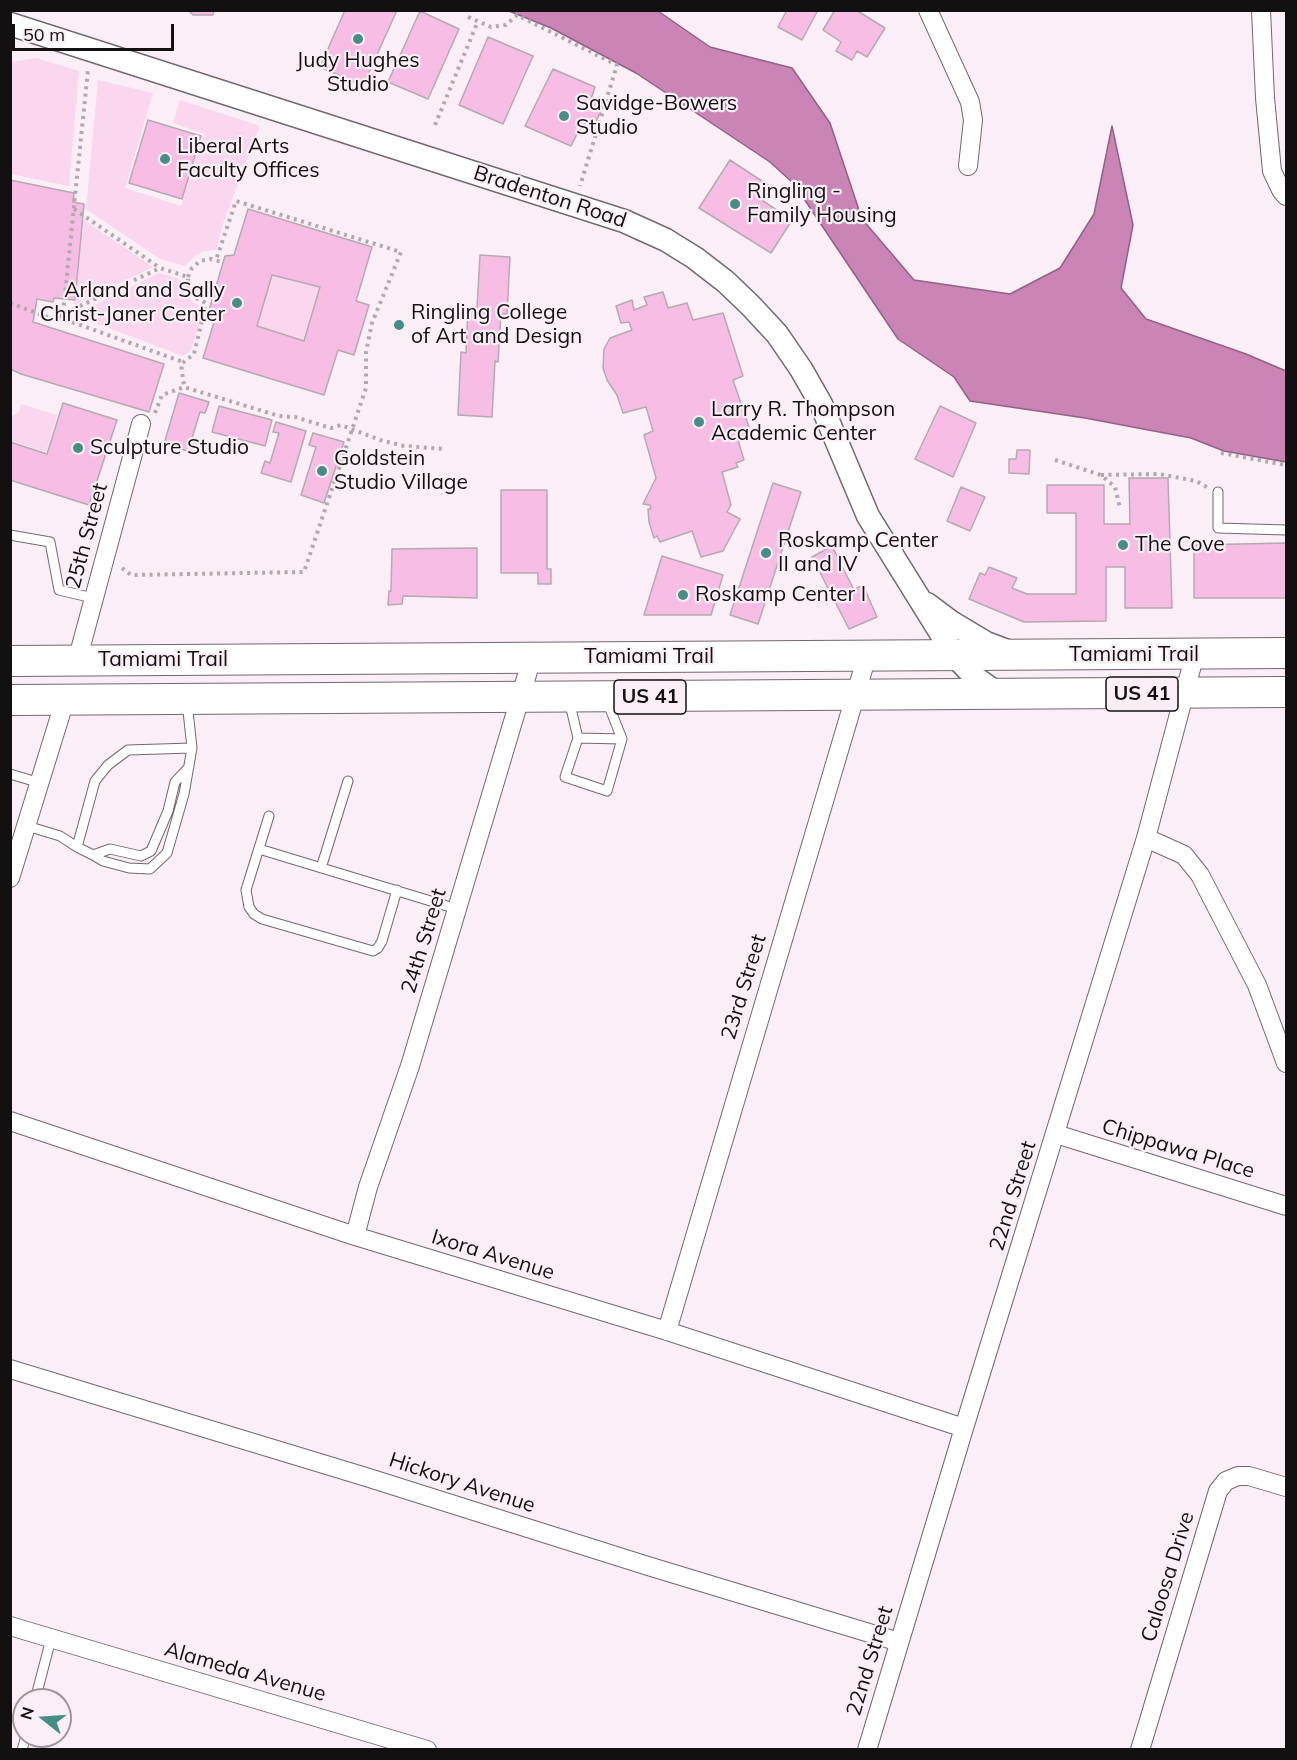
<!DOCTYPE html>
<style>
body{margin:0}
#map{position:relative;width:1297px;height:1760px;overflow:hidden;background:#faeff6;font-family:Mulish,sans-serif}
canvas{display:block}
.frame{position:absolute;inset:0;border:12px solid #131012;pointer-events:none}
.north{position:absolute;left:12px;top:1688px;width:60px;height:60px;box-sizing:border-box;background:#faeff6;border:2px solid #9e969b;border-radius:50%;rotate:287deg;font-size:16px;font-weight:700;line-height:24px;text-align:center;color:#131012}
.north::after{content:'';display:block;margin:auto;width:21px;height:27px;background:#468d88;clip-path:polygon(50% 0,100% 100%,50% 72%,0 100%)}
.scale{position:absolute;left:12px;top:24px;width:162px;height:27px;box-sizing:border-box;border:3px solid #131012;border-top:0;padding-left:8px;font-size:18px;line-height:21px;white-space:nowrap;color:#131012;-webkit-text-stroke:4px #faeff6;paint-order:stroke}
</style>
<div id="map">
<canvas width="1297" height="1760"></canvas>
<div class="frame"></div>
<div class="north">N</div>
<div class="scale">50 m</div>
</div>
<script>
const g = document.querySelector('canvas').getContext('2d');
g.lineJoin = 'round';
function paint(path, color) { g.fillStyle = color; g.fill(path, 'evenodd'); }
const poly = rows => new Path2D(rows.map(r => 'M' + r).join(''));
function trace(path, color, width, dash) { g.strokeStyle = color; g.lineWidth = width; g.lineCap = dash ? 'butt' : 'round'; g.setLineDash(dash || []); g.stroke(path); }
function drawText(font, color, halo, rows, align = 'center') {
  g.font = font + ' Mulish,sans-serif'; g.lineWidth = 4.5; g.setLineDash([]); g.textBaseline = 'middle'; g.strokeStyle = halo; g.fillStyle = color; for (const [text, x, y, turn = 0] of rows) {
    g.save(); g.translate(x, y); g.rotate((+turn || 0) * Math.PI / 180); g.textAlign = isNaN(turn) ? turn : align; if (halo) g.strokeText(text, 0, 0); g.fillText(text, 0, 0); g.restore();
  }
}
const green = poly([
 [36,58,79,71,69,186,11,174,11,62],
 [98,80,153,93,125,188,181,206,204,134,173,123,180,100,260,126,224,221,216,250,204,251,196,255,185,266,160,259,86,209],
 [81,218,153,267,74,305],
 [159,273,177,278,190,300,202,308,203,312,192,347,189,352,183,356,74,315],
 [272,275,320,287,304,341,257,326],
 [21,404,57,415,46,452,11,441,11,416,19,412]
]);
const water = poly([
 [509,11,658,11,710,47,792,68,830,123,862,219,914,280,1010,294,1060,268,1094,214,1112,126,1133,225,1121,288,1146,319,1246,354,1286,371,1286,462,1224,451,1191,438,1085,418,970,401,954,377,898,339,794,184,770,162,636,73,551,28,509,11]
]);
const building = poly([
 [188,10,214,10,213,15,193,15,188,10],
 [345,10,397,10,363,86,320,67,345,10],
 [787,10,818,10,802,40,778,27,787,10],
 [835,10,856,10,885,28,867,57,857,51,852,60,836,51,841,42,823,30,835,10],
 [420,11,459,29,428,99,388,82,420,11],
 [488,37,533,56,503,124,459,105,488,37],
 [553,69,595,87,591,99,603,106,591,133,580,128,571,146,525,126,553,69],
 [148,120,201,136,182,199,129,183,148,120],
 [730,160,771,187,763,201,792,220,771,253,699,208,730,160],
 [10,180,74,193,73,202,84,204,75,300,54,298,53,302,37,299,33,322,164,364,149,412,21,374,10,369,10,180],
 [248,209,372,247,356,301,369,305,354,355,338,350,324,395,203,358,215,319,207,317,225,256,234,255,248,209],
 [272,275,320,287,304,341,257,326,272,275],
 [480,255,510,257,507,314,501,314,498,362,495,361,492,417,458,415,461,352,466,353,468,307,477,308,480,255],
 [663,292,668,308,687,303,693,320,723,313,743,376,733,380,752,436,738,440,744,460,736,463,738,467,722,472,731,505,727,512,740,519,723,551,701,557,692,531,660,542,657,536,654,538,649,522,648,509,651,509,650,505,643,504,656,478,644,435,653,431,646,407,623,413,617,395,607,380,603,368,604,349,610,338,632,330,629,322,621,323,616,306,632,300,634,310,647,305,644,297,663,292],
 [179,393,209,402,205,413,200,412,191,441,197,443,194,453,164,444,179,393],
 [63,403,117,420,89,505,10,480,10,442,47,454,63,403],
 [219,406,272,420,265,446,212,432,219,406],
 [940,406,976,423,953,477,915,459,940,406],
 [276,422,306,431,291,482,261,473,265,461,270,463,279,433,273,432,276,422],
 [313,433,344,442,324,503,301,495,316,447,309,445,313,433],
 [1017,450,1030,450,1029,474,1009,473,1009,459,1016,459,1017,450],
 [1129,478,1168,478,1172,608,1125,608,1125,567,1106,567,1106,621,1024,622,969,599,980,573,985,575,989,567,1017,578,1012,588,1027,594,1076,594,1076,513,1047,513,1047,485,1104,485,1104,524,1130,524,1129,478],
 [773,483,801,492,758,624,730,615,773,483],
 [961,487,985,497,970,531,947,521,961,487],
 [501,490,547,490,547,569,551,569,551,584,538,584,538,573,501,573,501,490],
 [1286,543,1286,598,1194,598,1194,545,1286,543],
 [832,546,854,590,863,585,877,617,849,629,812,557,832,546],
 [477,548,477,598,403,596,402,604,388,605,389,591,391,591,392,549,477,548],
 [662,556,723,575,711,615,644,615,662,556]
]);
const path = poly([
 [468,17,491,27,506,25,517,15,617,65,580,186],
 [435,125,478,21],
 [74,209,160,268],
 [188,277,192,268,200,261,210,259,222,262],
 [10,303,50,318,57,317,160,268,188,277,188,286,192,296,206,303,194,354,181,364,184,386],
 [63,313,88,70],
 [58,317,183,362],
 [155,413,162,395,184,387,279,416,295,417,331,428,341,425,380,440,404,446,445,449],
 [1221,453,1286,465],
 [1055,460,1101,475,1115,487,1120,508],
 [1101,475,1159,474,1196,481,1207,487],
 [122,568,131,575,304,572,366,388,366,352,372,323,401,252,236,201,216,260]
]);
const service = poly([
 [1218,492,1218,528,1286,530],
 [10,535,50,542,59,590,93,598],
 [569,700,578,738,565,777,607,791,622,739,607,701],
 [187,702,192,748],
 [578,738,622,739],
 [10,774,40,783],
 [269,816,246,890,249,907,254,914,262,919,373,951,378,948,382,941,397,890],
 [27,826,60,836,77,847,93,855,103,861,129,868,150,869,167,853,184,794,192,748,128,750,108,765,95,781,77,847],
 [259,849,457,909],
 [93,855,110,849,141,856,151,851,168,811,175,782,189,767],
 [321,868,348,781],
 [35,1700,51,1639],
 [22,1750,26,1736]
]);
const minor = poly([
 [928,10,970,102,973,120,968,166],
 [1261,10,1265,98,1272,171,1281,190,1286,196],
 [77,661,141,424],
 [1146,838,1184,855,1200,875,1257,985,1286,1063],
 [10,878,65,700],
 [10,1121,355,1236,667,1331,964,1428],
 [1056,1134,1286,1206],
 [355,1236,368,1187,410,1066,532,658],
 [667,1331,867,656],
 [10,1369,366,1477,648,1566,899,1642],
 [10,1626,427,1750],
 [867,1750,964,1428,1146,838,1195,654],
 [1140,1750,1218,1491,1226,1481,1238,1476,1249,1476,1286,1487]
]);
const tertiary = poly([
 [10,24,624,221,666,240,695,258,726,282,751,306,777,334,801,369,821,404,868,516,955,656,977,679,998,694],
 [927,604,951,622,986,643,1010,652]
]);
const primary = poly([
 [10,661,1286,653],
 [10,700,1286,692]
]);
const markers = [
 [358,39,6,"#468d88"],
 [564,116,6,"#468d88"],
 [165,159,6,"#468d88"],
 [735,204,6,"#468d88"],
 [237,303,6,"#468d88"],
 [399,325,6,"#468d88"],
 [699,422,6,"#468d88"],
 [78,448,6,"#468d88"],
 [322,471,6,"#468d88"],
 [1123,545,6,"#468d88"],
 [766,553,6,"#468d88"],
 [683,595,6,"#468d88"]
];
const shields = [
 [1142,694,72],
 [650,697,72]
];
const shieldNames = [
 ["US 41",1142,694],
 ["US 41",650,697]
];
const poiNames = [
 ["Judy Hughes",358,61,"center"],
 ["Studio",358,85,"center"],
 ["Savidge-Bowers",576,104],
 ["Studio",576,128],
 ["Liberal Arts",177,147],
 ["Faculty Offices",177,171],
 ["Ringling -",747,192],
 ["Family Housing",747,216],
 ["Arland and Sally",225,291,"right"],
 ["Christ-Janer Center",225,315,"right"],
 ["Ringling College",411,313],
 ["of Art and Design",411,337],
 ["Larry R. Thompson",711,410],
 ["Academic Center",711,434],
 ["Sculpture Studio",90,448],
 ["Goldstein",334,459],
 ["Studio Village",334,483],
 ["Roskamp Center",778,541],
 ["II and IV",778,565],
 ["The Cove",1135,545],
 ["Roskamp Center I",695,595]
];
const streetNames = [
 ["Bradenton Road",550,197,18],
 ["25th Street",87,536,-75],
 ["Tamiami Trail",1134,655],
 ["Tamiami Trail",649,657],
 ["Tamiami Trail",163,660],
 ["24th Street",424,941,-73],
 ["23rd Street",744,987,-73],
 ["Chippawa Place",1178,1149,17],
 ["22nd Street",1013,1196,-73],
 ["Ixora Avenue",493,1255,17],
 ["Hickory Avenue",462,1483,18],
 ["Caloosa Drive",1168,1577,-73],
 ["22nd Street",870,1661,-73],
 ["Alameda Avenue",245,1672,16]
];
paint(green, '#fad7ee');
paint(water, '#ca84b5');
trace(water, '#936184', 1.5);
paint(building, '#f8bde5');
trace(building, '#b4aab0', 1.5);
trace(service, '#72696f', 11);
trace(minor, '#72696f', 20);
trace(tertiary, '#72696f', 25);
trace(primary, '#72696f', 32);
trace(path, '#b1a9ae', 4, [3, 4.5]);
trace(service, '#fff', 9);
trace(minor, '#fff', 18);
trace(tertiary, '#fff', 22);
trace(primary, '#fff', 30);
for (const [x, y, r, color] of markers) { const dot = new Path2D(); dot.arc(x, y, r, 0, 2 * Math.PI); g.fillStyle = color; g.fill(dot); trace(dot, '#faeff6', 2); }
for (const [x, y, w] of shields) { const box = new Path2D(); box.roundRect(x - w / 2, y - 17, w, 34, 4.5); g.fillStyle = '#faeff6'; g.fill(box); trace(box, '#131012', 1.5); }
drawText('bold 20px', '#131012', null, shieldNames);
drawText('21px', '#131012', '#faeff6', poiNames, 'left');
drawText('21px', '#131012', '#faeff6', streetNames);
</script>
